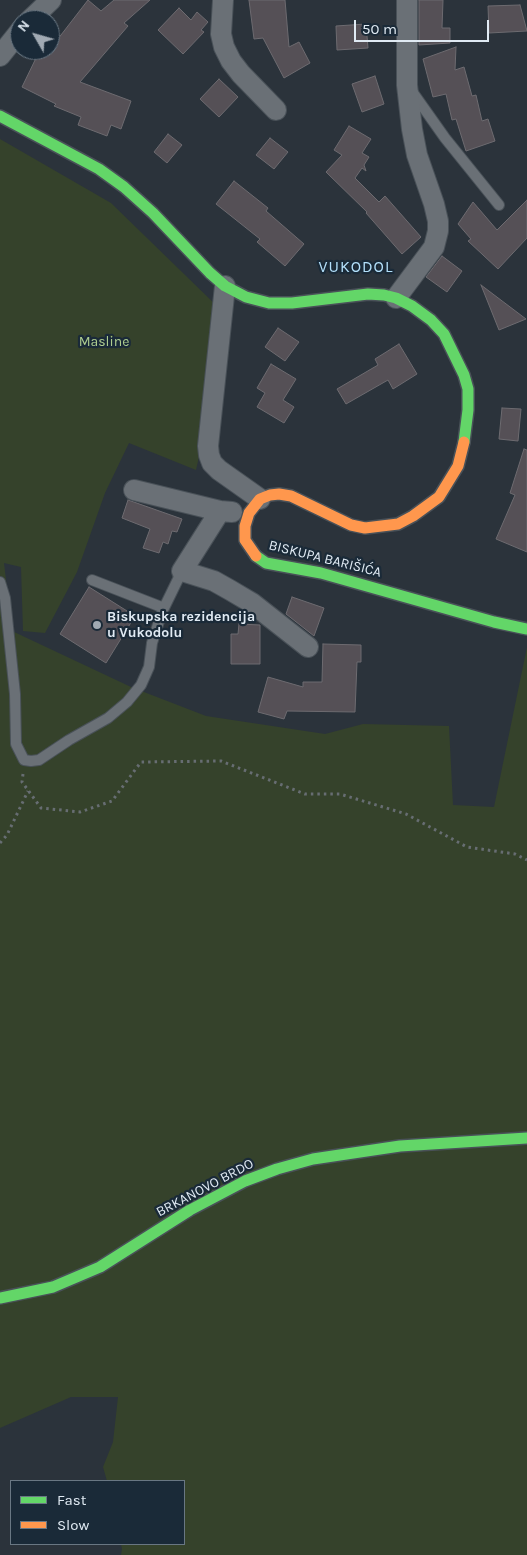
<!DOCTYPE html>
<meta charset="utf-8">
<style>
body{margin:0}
#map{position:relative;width:527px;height:1555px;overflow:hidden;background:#2b333b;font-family:Karla,sans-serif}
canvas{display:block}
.legend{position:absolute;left:10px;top:1480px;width:175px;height:65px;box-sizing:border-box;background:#1a2a38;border:1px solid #697783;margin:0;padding:6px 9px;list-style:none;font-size:15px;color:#e0eaf3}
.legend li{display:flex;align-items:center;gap:10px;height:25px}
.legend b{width:25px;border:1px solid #697783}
.north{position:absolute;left:10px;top:10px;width:50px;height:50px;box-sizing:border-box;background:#1a2a38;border:1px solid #697783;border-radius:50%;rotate:308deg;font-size:14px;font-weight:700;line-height:20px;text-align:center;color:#e0eaf3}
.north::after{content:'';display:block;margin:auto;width:18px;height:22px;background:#a1aab3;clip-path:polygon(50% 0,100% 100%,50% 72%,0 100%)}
.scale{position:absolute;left:354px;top:20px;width:135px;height:22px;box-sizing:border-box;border:2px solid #e0eaf3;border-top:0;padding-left:6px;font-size:15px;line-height:18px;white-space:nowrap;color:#e0eaf3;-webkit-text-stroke:4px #1a2a38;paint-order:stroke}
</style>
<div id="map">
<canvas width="527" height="1555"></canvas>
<ul class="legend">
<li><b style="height:6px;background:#63d668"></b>Fast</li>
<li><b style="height:6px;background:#ff974d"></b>Slow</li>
</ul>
<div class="north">N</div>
<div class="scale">50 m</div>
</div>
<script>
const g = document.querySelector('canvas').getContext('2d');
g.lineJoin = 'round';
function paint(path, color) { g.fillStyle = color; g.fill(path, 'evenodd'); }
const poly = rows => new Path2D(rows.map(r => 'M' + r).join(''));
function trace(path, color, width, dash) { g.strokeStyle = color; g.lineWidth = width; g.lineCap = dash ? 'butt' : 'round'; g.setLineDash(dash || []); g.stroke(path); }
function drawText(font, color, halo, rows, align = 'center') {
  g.font = font + ' Karla,sans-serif'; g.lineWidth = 4.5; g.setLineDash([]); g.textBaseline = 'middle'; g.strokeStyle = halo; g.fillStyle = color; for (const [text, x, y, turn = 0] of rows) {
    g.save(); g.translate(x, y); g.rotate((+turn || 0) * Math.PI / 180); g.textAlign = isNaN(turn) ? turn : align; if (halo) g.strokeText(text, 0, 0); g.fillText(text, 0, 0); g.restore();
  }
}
const green = poly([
 [0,139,111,203,220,309,216,380,196,470,129,443,105,493,77,572,45,633,23,631,21,567,4,563,12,631,131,687,206,716,325,734,363,724,449,726,453,805,494,807,527,647,527,1555,121,1555,122,1549,121,1544,184,1544,184,1481,107,1481,103,1467,113,1442,118,1397,71,1397,0,1428]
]);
const building = poly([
 [88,0,101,11,114,0,150,0,124,23,128,26,80,82,131,101,121,129,111,125,107,136,78,125,81,117,54,106,56,104,22,87,38,54,44,57,88,0],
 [249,0,285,0,289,47,299,42,310,63,284,78,263,38,254,39,249,0],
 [419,0,443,0,442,28,450,28,450,43,419,45,419,0],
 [520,5,527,31,489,33,488,6,520,5],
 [179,8,191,20,197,12,208,22,201,30,204,32,183,54,158,30,179,8],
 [366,24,368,48,337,50,336,26,366,24],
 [456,47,455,70,464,67,472,96,476,95,482,121,488,119,495,141,466,151,456,119,452,120,446,94,433,97,423,59,456,47],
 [375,76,384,104,362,112,352,84,375,76],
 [219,79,238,97,219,117,200,99,219,79],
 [349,126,371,139,362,153,369,157,364,165,366,171,362,168,355,178,379,202,385,196,421,237,402,254,366,213,367,212,326,172,342,155,334,150,349,126],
 [168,134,182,145,167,163,154,152,168,134],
 [270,138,288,152,274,169,256,155,270,138],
 [234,181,268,208,266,211,304,244,285,266,257,242,260,239,216,204,234,181],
 [527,200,527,238,498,269,468,241,471,239,458,224,473,202,497,230,527,200],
 [442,256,462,271,447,292,426,277,442,256],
 [481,285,526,319,499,330,481,285],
 [278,328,299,342,285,361,265,347,278,328],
 [399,344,417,374,393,389,388,380,346,404,337,389,378,365,375,359,399,344],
 [271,364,296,379,283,400,294,407,284,423,257,407,265,393,257,388,271,364],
 [502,408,521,409,518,441,499,439,502,408],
 [524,449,527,450,527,552,496,539,515,495,510,493,524,449],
 [128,500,182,519,177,532,172,531,168,544,163,542,159,553,143,548,150,529,122,518,128,500],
 [89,587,135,616,106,663,60,634,89,587],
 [292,597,324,608,314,636,286,614,292,597],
 [239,624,260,625,260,664,231,664,231,634,238,634,239,624],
 [323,644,361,645,361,662,357,662,355,712,287,711,284,719,258,712,268,677,303,687,303,682,322,682,323,644]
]);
const path = poly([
 [23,774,22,782,41,808,80,812,112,801,141,762,221,761,305,794,340,794,406,814,467,847,515,854,527,860],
 [0,843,7,835,28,791]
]);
const lane = poly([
 [411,90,445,138,499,205],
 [92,580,164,608],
 [0,582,5,598,15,694,16,744,24,760,31,761,39,760,69,740,108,718,127,702,141,685,149,667,152,643,162,612,182,571]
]);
const street = poly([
 [223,0,221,34,224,47,231,61,241,74,276,110],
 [30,20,51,0],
 [0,56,20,31],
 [225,286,208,446,209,455,212,463,219,470,260,499],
 [396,298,434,247,438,231,438,221,434,204,417,155,412,129,407,85,407,0],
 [134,490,220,511,232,512],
 [220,511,182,571,214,581,230,590,252,603,308,647]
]);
const fast = poly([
 [0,116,99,169,124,187,153,213,210,273,225,286,246,297,269,303,292,303,368,294,384,295,396,298,412,306,431,320,444,334,464,375,468,389,468,410,464,442],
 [256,556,266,563,321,573,494,622,527,629],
 [0,1298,53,1287,100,1267,190,1210,245,1181,277,1169,313,1159,400,1146,527,1138]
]);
const slow = poly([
 [256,556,245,540,245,526,249,513,260,499,270,495,279,494,291,496,351,525,365,528,398,524,413,516,439,497,458,466,464,442]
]);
const markers = [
 [97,625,5,"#a1aab3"]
];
const parkNames = [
 ["Masline",104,342]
];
const streetNames = [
 ["BISKUPA BARIŠIĆA",325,559,14],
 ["BRKANOVO BRDO",205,1188,-28]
];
const poiNames = [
 ["Biskupska rezidencija",107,617],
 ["u Vukodolu",107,633]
];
const quarterNames = [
 ["VUKODOL",356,267]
];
paint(green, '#35422b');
paint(building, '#555056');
trace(building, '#6d6b70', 1);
trace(lane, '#495158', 12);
trace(street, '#495158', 22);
trace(fast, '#495158', 14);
trace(slow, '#495158', 14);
trace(path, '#676d72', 3, [2.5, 4]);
trace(lane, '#6a7076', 10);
trace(street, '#6a7076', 20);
trace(fast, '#63d668', 11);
trace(slow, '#ff974d', 11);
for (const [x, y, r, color] of markers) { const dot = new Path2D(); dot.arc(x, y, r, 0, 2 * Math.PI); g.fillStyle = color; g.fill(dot); trace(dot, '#1a2a38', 2); }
drawText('14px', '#aecd8f', '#1a2a38', parkNames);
drawText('14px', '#e0eaf3', '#1a2a38', streetNames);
drawText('bold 14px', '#e0eaf3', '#1a2a38', poiNames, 'left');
g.letterSpacing = '1px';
drawText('16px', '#b3e0fb', '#1a2a38', quarterNames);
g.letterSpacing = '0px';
</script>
